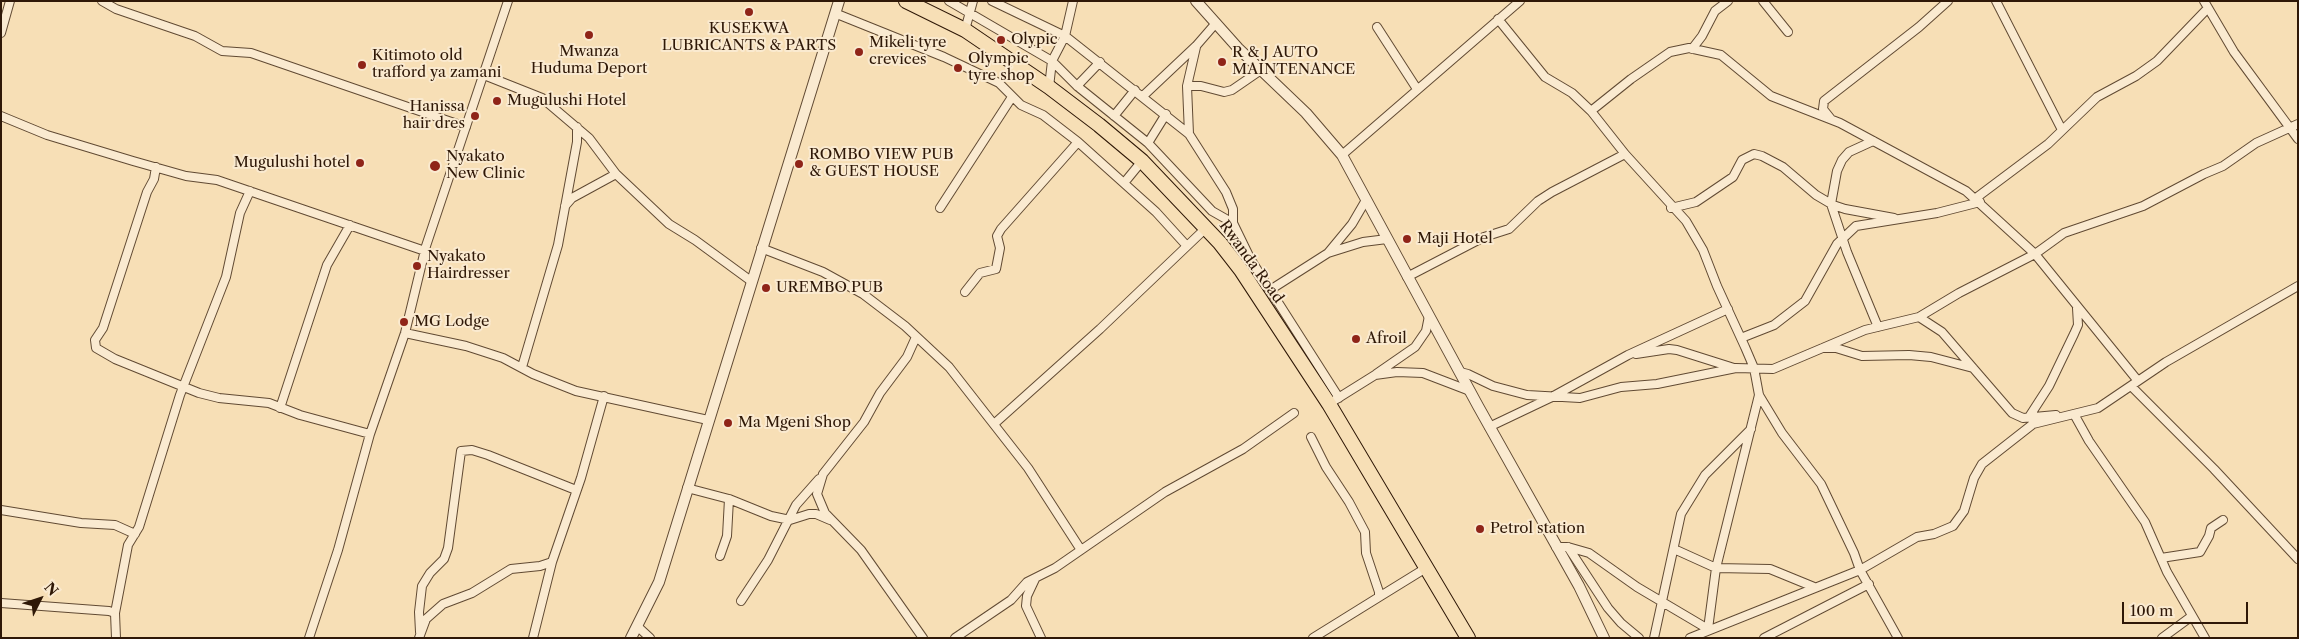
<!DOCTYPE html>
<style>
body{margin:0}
#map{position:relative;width:2299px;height:639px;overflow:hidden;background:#f7dfb6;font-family:"Libre Caslon Text",serif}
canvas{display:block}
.frame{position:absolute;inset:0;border:2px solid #2f1807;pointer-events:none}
.north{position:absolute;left:15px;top:574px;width:50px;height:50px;-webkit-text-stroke:4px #faead0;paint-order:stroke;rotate:49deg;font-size:14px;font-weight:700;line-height:20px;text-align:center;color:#2f1807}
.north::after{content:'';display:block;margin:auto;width:18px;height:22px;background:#2f1807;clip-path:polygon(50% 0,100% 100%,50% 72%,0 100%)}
.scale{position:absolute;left:2122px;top:602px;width:126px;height:22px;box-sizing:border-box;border:2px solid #2f1807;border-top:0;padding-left:6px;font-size:15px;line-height:18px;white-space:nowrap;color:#2f1807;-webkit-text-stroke:4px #faead0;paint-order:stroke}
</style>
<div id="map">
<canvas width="2299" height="639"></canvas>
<div class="frame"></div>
<div class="north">N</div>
<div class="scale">100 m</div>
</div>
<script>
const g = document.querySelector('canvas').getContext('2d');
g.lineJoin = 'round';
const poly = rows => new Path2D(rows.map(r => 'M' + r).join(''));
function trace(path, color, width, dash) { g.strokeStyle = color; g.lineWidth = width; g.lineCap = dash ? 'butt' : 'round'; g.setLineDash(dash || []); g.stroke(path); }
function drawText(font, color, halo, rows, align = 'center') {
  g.font = font + ' "Libre Caslon Text",serif'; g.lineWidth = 4; g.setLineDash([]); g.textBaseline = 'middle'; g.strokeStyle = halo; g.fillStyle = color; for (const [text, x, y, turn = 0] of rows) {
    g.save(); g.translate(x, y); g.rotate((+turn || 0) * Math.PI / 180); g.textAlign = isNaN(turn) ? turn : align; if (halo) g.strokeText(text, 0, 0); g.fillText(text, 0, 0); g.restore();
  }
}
const minor = poly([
 [102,1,116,9,195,36,222,51,251,53,466,127],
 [949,1,1052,61,1077,86,1148,143,1212,211,1233,223],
 [992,1,1065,36,1189,134,1226,192,1233,209,1233,223,1251,260,1339,398],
 [1763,1,1788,32],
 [1996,1,2062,130],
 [2204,1,2234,52,2298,139],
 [837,14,944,57,999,83,1021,105,1043,115,1078,142,1156,212,1186,245],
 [1498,19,1545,77,1572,93,1591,111,1625,154,1686,221,1703,250,1717,286,1745,347,1754,368,1759,395,1782,433,1821,484,1854,553,1860,570,1898,638],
 [1377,27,1417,89],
 [965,30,973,1],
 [1,33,10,1],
 [1692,49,1702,36,1715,11,1728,1],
 [484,75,542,98,589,138,616,174,669,224,695,240,751,281],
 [1077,86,1100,62],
 [1187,86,1196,47],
 [1049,87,1052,61,1065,36,1073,1],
 [1143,96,1196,46,1216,23],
 [1591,111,1631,79,1670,52,1689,48,1721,55,1771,96,1840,123,1966,191,2035,254,2138,381],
 [1,116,47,135,133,161,186,176,217,180,425,251],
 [1114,116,1135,90],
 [1831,119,1823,109,1824,101,1919,27,1948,1],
 [1189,134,1187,86,1201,86,1224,92,1232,90,1261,70],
 [1873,141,1849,152,1842,160,1837,171,1831,204,1847,252,1878,327],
 [1148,143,1166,114],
 [1342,155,1520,1],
 [156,167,154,179,147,192,103,328,95,340,96,348,115,359,199,393,219,398,269,403,300,415,370,434],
 [1124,183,1142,161],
 [1976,198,2048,144,2097,97,2136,76,2157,61,2208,8],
 [565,206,572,198,616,174],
 [940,208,1012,97],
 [1671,208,1696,202,1733,177,1742,160,1754,154,1762,156,1783,167,1816,195,1833,205,1845,209,1894,218],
 [761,248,823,272,863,294,905,326,949,367,1028,468,1081,550],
 [1328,253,1363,242,1387,239],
 [1407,277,1484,237,1509,229,1538,201,1552,192,1625,154],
 [1270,290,1328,253,1352,224,1366,200],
 [965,292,980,273,996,269,1000,248,997,236,1001,229,1078,142],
 [1919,317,1942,332,2012,413,2023,418,2056,415],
 [405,333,466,346,503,358,533,374,576,391,708,420],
 [916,337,907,357,880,393,864,422,823,474,817,494,825,513,861,550,923,638],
 [1741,338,1774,325,1805,301,1837,244,1856,226,1937,213,1980,202],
 [1823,348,1836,348,1862,356,1909,355,1931,357,1973,368],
 [1636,354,1669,349,1677,350,1734,368],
 [522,367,558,245,577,142,577,127],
 [1460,372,1468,374,1493,386,1527,395,1580,398,1621,387,1657,384,1736,368,1773,369,1865,330,1919,317,1959,293,2035,254,2064,233,2143,206,2204,174,2223,166,2256,143,2298,124],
 [1376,374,1415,347,1426,331,1429,316],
 [2131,386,2214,469,2298,559],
 [1335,400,1375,375,1397,372,1423,373,1470,391],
 [280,408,327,265,350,225],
 [2074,414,2089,441,2145,522,2167,572,2205,638],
 [2029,417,2049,386,2074,334,2078,325,2077,308],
 [994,424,1100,329,1206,228],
 [1489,427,1550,398,1628,355,1728,309],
 [1311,437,1326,467,1349,502,1365,532,1366,553,1379,592,1379,597,1313,638],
 [687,488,729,499,771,516,790,520,809,514,816,514,830,520],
 [1,510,81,523,115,525,135,534],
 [1556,547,1568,547,1589,553,1637,587,1708,629,1716,568,1759,395],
 [1568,547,1608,608,1621,623,1639,638],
 [1674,549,1716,568,1770,569,1814,587],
 [720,556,727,536,729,499],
 [2161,558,2200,552,2209,536,2211,528,2223,520],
 [1035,579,1027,596,1026,606,1041,638],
 [1379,597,1426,568],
 [741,601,768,560,796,505,819,479],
 [1,603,109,611,115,613,116,638],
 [115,613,128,545,139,527,180,395,226,277,240,213,250,191],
 [637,626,650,638],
 [420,632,419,612,422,586,430,573,444,559,448,548,461,451,472,450,488,455,576,490],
 [309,638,338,550,370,434,405,333,426,246,508,1],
 [419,638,426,619,443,604,472,593,511,569,540,566,552,562],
 [533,638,552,562,581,478,604,396],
 [955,638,1011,600,1027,582,1055,568,1165,492,1243,449,1294,413],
 [1654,638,1681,514,1705,475,1751,429],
 [1690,638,1860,570,1917,537,1934,534,1953,526,1964,511,1974,478,1982,464,2033,424,2098,408,2166,362,2298,286],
 [1764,638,1869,584],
 [2162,638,2192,616]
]);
const tertiary = poly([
 [1196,1,1238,48,1306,113,1342,155,1478,406,1579,586,1604,638],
 [631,638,659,582,839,1]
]);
const trunk = poly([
 [906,1,965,30,1049,87,1099,125,1142,161,1220,243,1241,270,1329,404,1468,638]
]);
const markers = [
 [749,12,5,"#8f2418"],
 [589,35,5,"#8f2418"],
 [1001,40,5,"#8f2418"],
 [859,52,5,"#8f2418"],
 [1222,62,5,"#8f2418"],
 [362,65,5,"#8f2418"],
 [958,68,5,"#8f2418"],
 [497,101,5,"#8f2418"],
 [475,116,5,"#8f2418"],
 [360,163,5,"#8f2418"],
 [799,164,5,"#8f2418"],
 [435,166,6,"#8f2418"],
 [1407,239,5,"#8f2418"],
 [417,266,5,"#8f2418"],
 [766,288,5,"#8f2418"],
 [404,322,5,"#8f2418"],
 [1356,339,5,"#8f2418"],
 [728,423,5,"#8f2418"],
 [1480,529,5,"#8f2418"]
];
const poiNames = [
 ["KUSEKWA",749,29,"center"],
 ["LUBRICANTS & PARTS",749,46,"center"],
 ["Olypic",1011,40],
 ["Mikeli tyre",869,43],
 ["crevices",869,60],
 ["Mwanza",589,52,"center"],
 ["Huduma Deport",589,69,"center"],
 ["R & J AUTO",1232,53],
 ["MAINTENANCE",1232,70],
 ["Kitimoto old",372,56],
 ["trafford ya zamani",372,73],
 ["Olympic",968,59],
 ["tyre shop",968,76],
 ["Mugulushi Hotel",507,101],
 ["Hanissa",465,107,"right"],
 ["hair dres",465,124,"right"],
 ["ROMBO VIEW PUB",809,155],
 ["& GUEST HOUSE",809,172],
 ["Nyakato",446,157],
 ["New Clinic",446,174],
 ["Mugulushi hotel",350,163,"right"],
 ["Maji Hotel",1417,239],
 ["Nyakato",427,257],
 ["Hairdresser",427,274],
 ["UREMBO PUB",776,288],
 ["MG Lodge",414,322],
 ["Afroil",1366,339],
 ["Ma Mgeni Shop",738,423],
 ["Petrol station",1490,529]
];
const streetNames = [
 ["Rwanda Road",1251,262,54]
];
trace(minor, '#614a33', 10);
trace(tertiary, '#614a33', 12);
trace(trunk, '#2f1807', 16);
trace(minor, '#faead0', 8);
trace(tertiary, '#faead0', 10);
trace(trunk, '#f7dfb6', 14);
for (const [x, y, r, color] of markers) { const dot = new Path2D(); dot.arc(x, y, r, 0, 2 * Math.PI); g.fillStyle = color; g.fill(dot); trace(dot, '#faead0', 2); }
drawText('15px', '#2f1807', '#faead0', poiNames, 'left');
drawText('15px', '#2f1807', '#faead0', streetNames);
</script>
